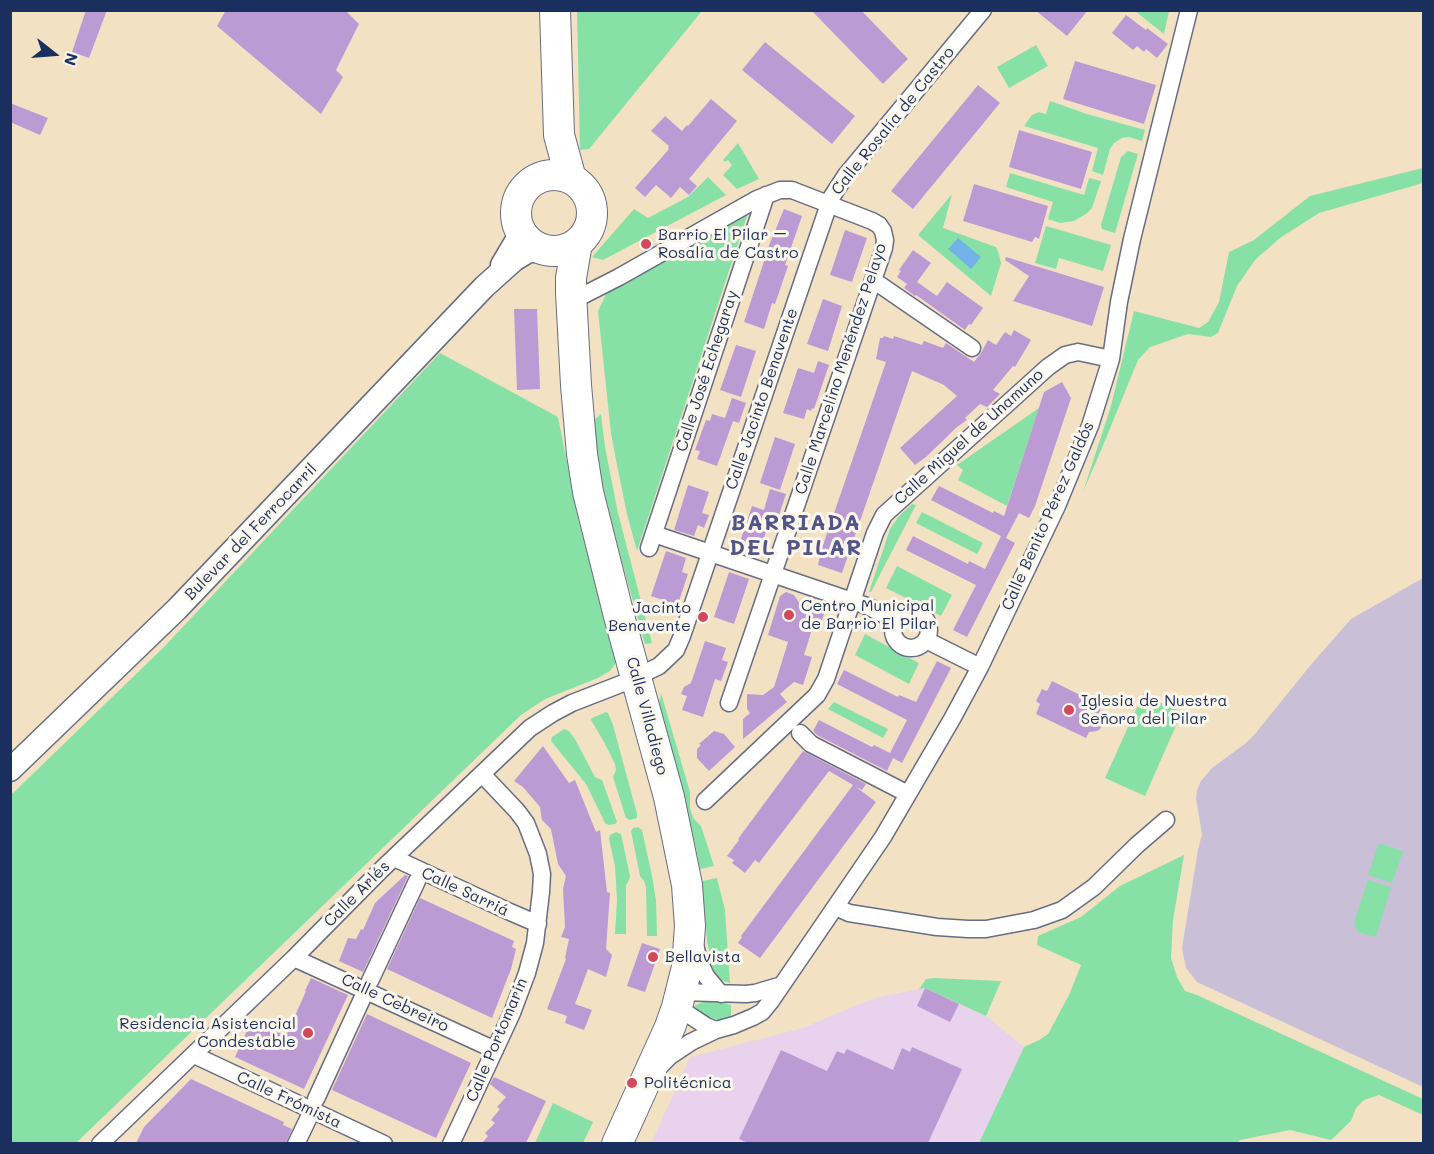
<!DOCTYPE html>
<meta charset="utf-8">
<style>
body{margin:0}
#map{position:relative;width:1434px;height:1154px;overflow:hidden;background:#f3e1c4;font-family:Mali,sans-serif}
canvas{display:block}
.frame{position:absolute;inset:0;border:12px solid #1b2f5e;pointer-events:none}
.north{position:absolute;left:24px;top:24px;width:60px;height:60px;-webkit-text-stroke:4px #fbf7ec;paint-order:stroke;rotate:107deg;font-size:16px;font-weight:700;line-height:24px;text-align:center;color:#1b2f5e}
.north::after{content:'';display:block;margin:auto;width:21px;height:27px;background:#1b2f5e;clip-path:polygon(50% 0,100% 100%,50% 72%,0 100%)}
</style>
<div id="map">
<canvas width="1434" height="1154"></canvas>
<div class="frame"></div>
<div class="north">N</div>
</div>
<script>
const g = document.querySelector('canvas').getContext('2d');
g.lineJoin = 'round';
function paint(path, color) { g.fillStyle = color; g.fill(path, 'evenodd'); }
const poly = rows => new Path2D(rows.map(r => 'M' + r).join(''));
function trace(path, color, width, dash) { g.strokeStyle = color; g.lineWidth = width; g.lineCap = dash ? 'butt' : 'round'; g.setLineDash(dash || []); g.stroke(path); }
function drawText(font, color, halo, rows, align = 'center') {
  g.font = font + ' Mali,sans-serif'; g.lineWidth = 6; g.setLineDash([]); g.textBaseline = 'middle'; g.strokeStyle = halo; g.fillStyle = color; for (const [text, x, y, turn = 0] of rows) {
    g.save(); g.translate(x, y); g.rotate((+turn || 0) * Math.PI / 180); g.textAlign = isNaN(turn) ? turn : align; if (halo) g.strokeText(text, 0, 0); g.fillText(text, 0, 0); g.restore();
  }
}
const built = poly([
 [925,988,987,1017,1024,1047,979,1143,651,1144,690,1057,803,1028,874,998]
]);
const industrial = poly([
 [1423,578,1423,1087,1197,982,1186,968,1182,948,1198,850,1202,834,1196,799,1197,790,1201,781,1212,768,1246,743,1255,734,1309,667,1351,619]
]);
const green = poly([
 [577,11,702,11,589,149,580,150],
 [1135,11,1169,11,1164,34],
 [1036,45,1048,66,1009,88,997,67],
 [1050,101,1087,114,1145,130,1142,141,1129,137,1122,138,1114,143,1110,149,1103,175,1092,171,1098,148,1024,126,1032,115,1039,112,1046,114],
 [738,143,759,179,737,189,723,175,732,165,728,160,725,162,723,160],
 [1128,151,1138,154,1115,233,1102,229,1101,225,1121,157],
 [1423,168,1423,183,1319,213,1280,238,1255,260,1237,286,1218,333,1211,337,1188,334,1150,347,1138,360,1102,448,1083,492,1111,406,1134,311,1199,328,1208,322,1219,302,1229,252,1254,240,1310,196],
 [1010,173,1084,195,1089,178,1101,181,1092,208,1086,214,1074,221,1060,223,1048,219,1053,202,1006,187],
 [708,177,726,195,603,260,592,257,634,209,648,218,688,197],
 [952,194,943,228,996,247,999,254,1001,263,991,296,918,235],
 [748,213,637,551,627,514,616,460,611,433,598,311,609,288],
 [1046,226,1111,245,1103,271,1059,258,1056,269,1035,263],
 [440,353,558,417,579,523,609,624,616,656,615,664,610,671,598,678,545,699,521,715,76,1143,11,1144,11,795,164,647],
 [1039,408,1007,506,958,480,963,470,957,465],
 [601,414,605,447,618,513,652,643,645,644,622,562,598,468,593,421],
 [912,504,916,505,871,592,869,592,890,529,899,516],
 [922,512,983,543,977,554,916,523],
 [897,566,952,595,941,616,886,588],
 [865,634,919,663,909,684,855,655],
 [661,693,690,792,690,809,694,819,701,826,714,866,700,869,696,848,660,720,659,703],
 [1143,694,1182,712,1145,796,1105,778],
 [834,702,888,729,883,738,828,709],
 [606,712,608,713,613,725,637,814,637,818,633,819,630,820,626,818,613,777,616,770,615,764,604,742,591,720,592,718],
 [564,729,569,731,575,739,595,777,602,780,617,822,615,824,609,825,605,823,586,784,551,741,552,737],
 [638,827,642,830,652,876,656,900,657,936,647,936,646,887,644,881,640,876,631,831,633,828],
 [616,832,621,834,630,876,629,880,626,885,626,934,615,934,617,900,615,866,609,839,610,835],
 [1379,843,1403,851,1392,883,1368,875],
 [1184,855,1173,920,1171,958,1177,977,1185,991,1197,995,1423,1099,1423,1115,1379,1095,1364,1100,1356,1108,1351,1121,1331,1140,1290,1130,1240,1140,1236,1144,979,1143,1024,1047,1039,1040,1048,1034,1069,995,1081,965,1037,945,1038,936,1081,917,1120,886],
 [717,878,725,910,730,983,721,980,713,970,707,941,702,881],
 [1368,880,1391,887,1376,937,1358,932,1355,926,1354,922],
 [934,978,1001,981,986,1016,925,988,919,989,926,979],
 [717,1001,731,1005,731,1018,719,1020,709,1017,700,1013,694,1006,703,1002],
 [553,1103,593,1122,583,1143,535,1143]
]);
const water = poly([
 [958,238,981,257,971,269,948,249]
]);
const building = poly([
 [86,10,107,10,89,58,72,52],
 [226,10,345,10,359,24,336,70,343,77,321,114,217,26],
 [811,10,861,10,908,59,883,84],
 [1035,10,1088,10,1067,36],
 [1126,15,1146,30,1147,28,1168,44,1157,58,1146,49,1144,52,1137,46,1133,50,1112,33],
 [765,42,855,116,832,144,742,70],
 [1075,61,1156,85,1144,124,1063,99],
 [978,85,1000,103,913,209,891,191],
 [711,99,737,121,689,179,697,186,689,195,680,187,671,198,656,185,645,197,635,188,669,149,668,148,669,146,651,131,665,116,682,131,687,125,688,126],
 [10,103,48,118,40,135,10,122],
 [1019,130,1092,152,1081,189,1009,167],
 [974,184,1048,206,1039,239,1035,237,1032,242,963,221],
 [784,209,802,216,785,265,788,266,775,304,772,303,764,329,744,322,770,243],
 [845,230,867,238,852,282,830,275],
 [913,250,931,263,917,282,937,296,947,282,983,308,971,325,969,324,965,330,916,295,915,296,904,288,907,284,897,277,901,271,899,270],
 [1006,257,1104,287,1092,326,1013,301,1029,276,1005,260],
 [823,299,842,306,828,351,807,344],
 [514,309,537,309,540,389,517,390],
 [1014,330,1031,340,1015,367,1013,366,993,390,1000,394,987,407,980,404,965,418,967,420,957,427,926,457,915,465,900,448,957,396,944,385,912,371,842,573,818,565,821,551,886,362,876,359,880,338,883,338,884,336,893,339,894,336,922,345,924,341,943,348,946,343,974,362,981,353,988,340,996,345,1005,332,1011,336],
 [736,345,756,351,741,397,720,390],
 [818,361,829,365,814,409,812,408,811,411,807,409,804,419,783,413,798,368,814,373],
 [1062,382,1071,398,1035,506,1029,518,1019,513,1006,538,1015,543,967,637,953,630,976,585,906,550,913,536,968,564,969,561,985,569,1001,536,931,500,939,486,993,513,994,511,1004,516,1044,392],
 [732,398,746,403,739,423,733,421,717,466,697,459,700,451,695,450,706,420,710,421,712,414,725,418],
 [775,437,795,444,780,490,760,483],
 [688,485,709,492,702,513,709,515,704,528,698,525,694,536,674,530],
 [770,489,786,494,779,515,772,513,758,557,737,551,752,506,764,510],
 [666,551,686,558,682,572,688,574,674,616,659,611,663,600,651,596],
 [729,572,749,579,734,624,714,617],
 [786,592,794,595,806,613,810,600,827,606,819,628,813,626,804,655,812,657,803,685,794,682,780,694,787,702,743,739,743,719,750,713,747,709,747,694,763,695,774,687,788,642,768,635,780,596],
 [705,641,726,648,722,660,728,662,721,681,715,679,703,717,682,710,687,696,681,694,684,687,691,683],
 [937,661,951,668,902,763,893,758,887,771,817,735,813,731,819,720,872,747,874,745,890,753,907,720,837,684,844,670,898,697,899,695,916,702],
 [1052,681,1102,706,1097,717,1103,724,1100,729,1097,731,1089,732,1086,738,1036,714,1040,704,1036,701,1042,689,1047,691],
 [714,731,724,734,735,747,709,771,697,758,697,749,701,745,699,744],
 [543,746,569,783,575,780,596,832,600,830,607,892,610,893,606,949,612,955,606,977,588,969,575,1004,592,1010,584,1030,565,1023,567,1016,547,1009,566,959,565,958,569,939,561,937,565,927,563,889,566,876,558,864,551,829,542,820,540,807,523,787,514,781],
 [803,751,866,784,862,790,856,787,876,802,760,958,738,943,742,937,741,936,853,785,829,771,759,863,755,860,745,873,732,863,734,860,727,856,739,840,738,839],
 [405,875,408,876,363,972,339,961,348,938,356,939,361,929,363,930,375,903],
 [420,898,514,941,512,947,516,949,511,969,492,1018,387,969],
 [642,943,660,949,645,992,627,986],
 [311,978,348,995,304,1089,235,1057,250,1024,265,1030,266,1027,286,1036,306,991,305,991],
 [925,988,959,1004,950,1022,917,1006],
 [367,1014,471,1063,436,1138,332,1090],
 [912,1047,962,1069,928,1143,748,1143,739,1139,781,1050,827,1071,837,1051,844,1054,847,1049,893,1070,902,1048,910,1052],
 [494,1077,546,1101,526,1143,482,1143,488,1136,485,1133,495,1123,491,1120,500,1109,497,1107,506,1097,490,1084],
 [191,1079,284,1122,283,1125,292,1129,286,1143,136,1143,144,1127]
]);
const street = poly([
 [873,280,972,348],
 [572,301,619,277,757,199,780,190,792,190,872,221,879,225,883,231,885,240,884,248,729,703],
 [654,534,867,606,896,621],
 [649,548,766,195],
 '893 630a18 18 0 1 1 36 0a18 18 0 1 1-36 0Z',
 [926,640,980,667],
 [800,733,811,744,908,794],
 [705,801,817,695,826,679,875,533,884,515,1048,367,1065,355,1078,352,1111,359],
 [394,858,510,912,538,924],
 [836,907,849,913,937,927,968,929,986,929,1034,920,1062,910,1094,887,1137,845,1166,820],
 [695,945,699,961,706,976,721,994],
 [294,958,495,1050],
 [370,981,417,881],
 [681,992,746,994,755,993,782,985],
 [677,1007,706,1026,716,1030],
 [194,1055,384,1144],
 [659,1067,670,1056,691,1042,716,1030,734,1025,753,1017,762,1012,771,1001,883,837,952,719,980,667,1057,506,1090,426,1111,359,1119,302,1132,239,1189,10],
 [316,1099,362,999],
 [100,1144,294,958,382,869,530,728,553,713,572,703,626,682,659,666,676,650,682,636,831,198,846,175,983,10],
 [296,1144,309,1117],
 [451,1144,512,1013,527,973,535,943,541,892,542,874,538,854,526,823,517,811,482,774]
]);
const secondary = poly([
 [502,265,521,233],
 [10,770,177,609,484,287,514,260,527,252,541,249]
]);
const highway = poly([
 [555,10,559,135,571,179],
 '516 213a38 38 0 1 1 76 0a38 38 0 1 1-76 0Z',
 [577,243,571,278,571,293,576,385,582,454,588,492,619,616,669,797,687,885,690,926,687,967,677,1007,670,1027,617,1144]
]);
const markers = [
 [646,244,6,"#d1495b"],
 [789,615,6,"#d1495b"],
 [703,617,6,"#d1495b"],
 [1069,710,6,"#d1495b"],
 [653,957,6,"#d1495b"],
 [308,1033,6,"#d1495b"],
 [632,1083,6,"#d1495b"]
];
const streetNames = [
 ["Calle Rosalía de Castro",893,121,-51],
 ["Calle Marcelino Menéndez Pelayo",841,369,-72],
 ["Calle José Echegaray",707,371,-72],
 ["Calle Jacinto Benavente",762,399,-71],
 ["Calle Miguel de Unamuno",969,437,-42],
 ["Calle Benito Pérez Galdós",1048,516,-66],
 ["Bulevar del Ferrocarril",251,532,-46],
 ["Calle Villadiego",647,716,75],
 ["Calle Sarriá",465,892,25],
 ["Calle Arlés",357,894,-45],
 ["Calle Cebreiro",395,1003,25],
 ["Calle Portomarín",497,1040,-67],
 ["Calle Frómista",289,1100,25]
];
const poiNames = [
 ["Barrio El Pilar –",658,235],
 ["Rosalía de Castro",658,253],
 ["Centro Municipal",801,606],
 ["de Barrio El Pilar",801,624],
 ["Jacinto",691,608,"right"],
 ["Benavente",691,626,"right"],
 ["Iglesia de Nuestra",1081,701],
 ["Señora del Pilar",1081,719],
 ["Bellavista",665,957],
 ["Residencia Asistencial",296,1024,"right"],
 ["Condestable",296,1042,"right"],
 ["Politécnica",644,1083]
];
const districtNames = [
 ["BARRIADA",796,523],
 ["DEL PILAR",796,548]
];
paint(built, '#e8d2ee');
paint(industrial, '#c9bfd7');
paint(green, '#87e1a7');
paint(water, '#72b2e6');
paint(building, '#bc9bd5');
trace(street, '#676d82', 19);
trace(secondary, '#676d82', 25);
trace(highway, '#676d82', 32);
trace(street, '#fff', 16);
trace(secondary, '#fff', 22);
trace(highway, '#fff', 30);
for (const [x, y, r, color] of markers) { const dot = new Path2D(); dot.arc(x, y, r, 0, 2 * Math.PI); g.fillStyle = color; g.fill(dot); trace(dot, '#fbf7ec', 2); }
drawText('16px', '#1b2f5e', '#fbf7ec', streetNames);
drawText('16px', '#1b2f5e', '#fbf7ec', poiNames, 'left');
g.letterSpacing = '1.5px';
drawText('bold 22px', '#535588', '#fbf7ec', districtNames);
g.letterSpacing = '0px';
</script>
